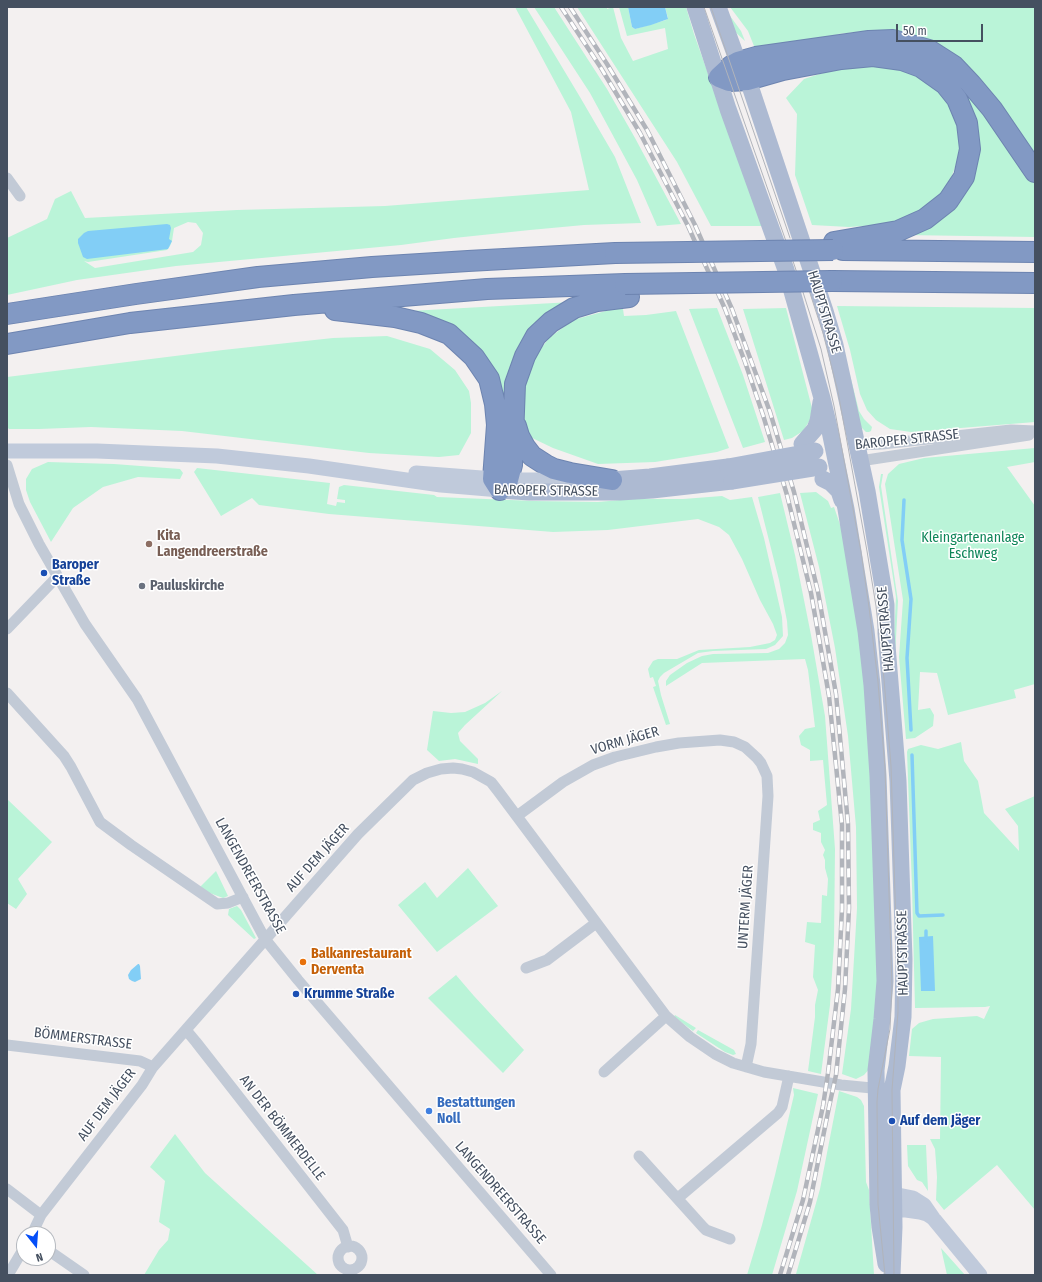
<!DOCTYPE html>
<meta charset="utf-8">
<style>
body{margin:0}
#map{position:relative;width:1042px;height:1282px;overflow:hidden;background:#f3f0f0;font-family:"Fira Sans Condensed",sans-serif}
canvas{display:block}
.frame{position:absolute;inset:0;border:8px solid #455060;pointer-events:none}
.north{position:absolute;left:16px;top:1226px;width:40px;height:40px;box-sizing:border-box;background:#fff;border:1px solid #b5b9bf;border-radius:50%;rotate:163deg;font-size:11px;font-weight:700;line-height:16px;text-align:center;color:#455060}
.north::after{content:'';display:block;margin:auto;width:14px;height:18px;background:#054ef8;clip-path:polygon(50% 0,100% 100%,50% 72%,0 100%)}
.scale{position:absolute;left:896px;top:24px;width:87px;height:18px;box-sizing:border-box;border:2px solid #455060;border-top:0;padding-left:5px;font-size:12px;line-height:14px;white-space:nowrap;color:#455060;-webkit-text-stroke:3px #fff;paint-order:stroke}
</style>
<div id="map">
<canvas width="1042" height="1282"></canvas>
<div class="frame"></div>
<div class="north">N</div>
<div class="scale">50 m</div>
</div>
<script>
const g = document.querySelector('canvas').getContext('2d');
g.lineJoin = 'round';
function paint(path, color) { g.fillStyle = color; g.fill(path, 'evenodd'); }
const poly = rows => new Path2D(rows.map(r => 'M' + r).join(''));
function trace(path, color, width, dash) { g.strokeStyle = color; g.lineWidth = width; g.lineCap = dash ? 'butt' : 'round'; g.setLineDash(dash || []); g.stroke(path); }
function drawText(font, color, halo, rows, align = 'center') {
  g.font = font + ' "Fira Sans Condensed",sans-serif'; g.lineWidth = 3; g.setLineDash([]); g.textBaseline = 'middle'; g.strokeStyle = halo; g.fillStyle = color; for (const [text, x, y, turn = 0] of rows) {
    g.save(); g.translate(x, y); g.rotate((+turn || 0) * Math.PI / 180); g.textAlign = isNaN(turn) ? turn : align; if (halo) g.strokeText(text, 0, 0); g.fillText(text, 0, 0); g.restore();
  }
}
const green = poly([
 [515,7,526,7,580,97,615,157,641,223,584,225,530,230,454,238,401,245,176,266,77,280,7,295,7,238,47,219,55,199,71,191,85,218,237,210,385,206,589,190,571,112],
 [188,222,196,223,203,233,201,245,193,252,95,268,84,261,88,262,167,250,170,246,172,241,174,228],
 [534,7,554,7,607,89,635,138,681,224,657,226,637,180,590,93],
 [577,7,607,7,607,9,613,7,621,38,633,61,668,49,665,28,627,36,619,7,628,7,632,27,635,29,666,20,668,18,665,7,686,7,694,34,762,226,711,226,677,162],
 [730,7,1035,7,1035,157,1024,144,993,95,974,73,896,31,866,31,838,34,837,36,771,48,754,46,748,31],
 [728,13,741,31,745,41,733,30],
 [856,66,882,66,906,71,922,76,939,91,951,108,957,124,960,142,958,159,950,181,942,195,922,212,909,218,877,225,849,227,812,225,795,175,797,114,786,98,804,79,829,71],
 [946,66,1035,179,1035,237,904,235,964,187,966,106],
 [572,302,539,324,509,425,503,396,410,311],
 [837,306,1035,308,1035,422,911,432,890,429,876,420,867,410,860,394,850,350],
 [717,308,743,375,765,442,743,448,689,309],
 [786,308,812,408,810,420,803,431,792,438,784,440,743,309],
 [613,309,623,309,624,316,646,315,676,311,729,448,717,452,655,462,598,464,553,448,528,436,523,421,523,398,528,372,534,358,549,338,573,320],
 [387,336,430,349,455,370,469,391,471,403,471,433,459,455,439,457,369,453,182,431,91,427,39,429,9,429,7,427,7,377,223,350,333,338],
 [849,371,859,411,864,419,872,427,871,431,869,432,866,432,860,426],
 [1035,448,1035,462,1007,467,1035,506,1035,684,1014,690,1016,698,948,715,937,673,920,672,918,710,930,708,934,715,933,726,915,738,906,739,899,657,903,600,885,484,888,474,899,464,924,458],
 [48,462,114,464,180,469,183,473,180,479,138,477,103,487,73,508,51,542,30,502,26,490,26,479,32,469],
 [197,468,330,483,327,504,336,506,337,502,345,503,345,500,337,499,339,487,344,485,434,495,437,497,535,501,598,502,631,499,683,499,722,496,730,500,752,497,764,538,782,617,783,636,775,645,766,649,713,651,698,653,664,673,660,677,658,681,661,695,670,724,666,725,653,687,656,686,653,677,650,678,648,669,653,661,658,659,677,659,699,650,750,647,770,643,775,640,777,635,773,624,760,600,742,559,729,535,719,527,698,519,608,530,553,532,329,514,259,505,252,498,221,516,194,472],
 [881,474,883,474,881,486,898,601,895,657,893,657,896,597,879,487],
 [816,492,828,501,831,508,834,507,845,539,859,623,869,718,879,979,871,1067,864,1075,856,1079,842,1074,851,1009,857,908,856,827,848,736,835,648,819,567,800,493],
 [780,493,795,555,811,635,825,716,835,849,834,943,830,1005,821,1074,808,1071,815,1017,815,1005,818,990,813,977,815,945,805,942,807,922,821,923,822,895,827,896,828,879,825,868,825,860,823,855,825,850,821,842,821,833,813,830,813,823,820,820,818,811,827,805,823,760,810,761,810,750,801,745,799,736,805,729,815,727,808,670,805,659,702,663,666,686,666,681,670,675,687,663,702,656,713,654,768,653,779,649,785,643,788,635,787,621,779,580,758,497],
 [502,691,465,725,458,733,460,741,478,759,478,764,455,759,439,761,427,750,433,711,451,713,465,712,485,703],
 [961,742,964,761,978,781,984,813,1019,851,1018,826,1005,809,1035,796,1035,1210,997,1165,944,1210,936,1200,937,1177,935,1149,930,1139,940,1139,941,1057,909,1056,912,1029,919,1023,933,1019,977,1016,984,1019,990,1006,985,1007,915,1008,912,887,907,752,908,749,921,745,938,749],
 [7,799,52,842,18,879,27,894,16,909,7,903],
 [468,868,498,906,437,952,398,905,425,882,437,898],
 [216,871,228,896,223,898,207,892,200,887],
 [237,906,241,910,256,938,254,939,228,915,229,909],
 [456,975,474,996,524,1050,503,1073,428,998],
 [675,1015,696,1028,693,1031,681,1022,674,1017],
 [698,1030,734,1050,736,1054,733,1055,725,1052,696,1033],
 [793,1088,818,1094,797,1191,772,1275,747,1275,762,1225,775,1175,794,1095],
 [839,1091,857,1097,861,1100,864,1106,866,1182,869,1190,874,1275,796,1274,820,1189],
 [175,1134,205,1173,318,1275,144,1275,159,1250,168,1240,170,1229,159,1222,165,1181,150,1167],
 [907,1145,926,1145,928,1191,922,1182,917,1180,908,1166],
 [941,1248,965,1275,947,1275]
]);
const water = poly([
 [628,7,665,7,668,19,651,25,635,29,632,27],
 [167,224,170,225,171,228,169,239,172,241,168,249,87,259,83,257,78,243,78,239,84,233,88,231],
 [933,936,935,991,921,991,919,937],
 [138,964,139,964,140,966,141,979,135,982,132,981,129,979,128,975,131,970]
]);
const stream = poly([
 [904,500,902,540,911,599,907,658,911,730],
 [912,755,917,913,919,916,943,915],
 [926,931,926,940]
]);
const street = poly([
 [7,178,20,196],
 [857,445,882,444,1011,430,1035,431],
 [860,461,1029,435],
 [7,465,19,504,39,544,85,624,137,699,265,939,298,980,551,1275],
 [7,629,57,577],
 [7,693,64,756,71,767,100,822,131,845,217,904,228,903,243,897],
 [517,816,563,782,593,765,615,757,656,747,679,743,720,740,734,742,745,747,757,758,761,763,767,776,768,796,751,1044,746,1067],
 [526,968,547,960,596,923],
 [186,1030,196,1042,343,1230,348,1247],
 [7,1045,140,1061,153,1067],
 [604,1072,666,1016],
 [639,1156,703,1227,706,1230,730,1239],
 [7,1189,41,1215],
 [678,1198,778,1113,782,1107,789,1076],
 [32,1234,41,1215,142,1085,153,1067,256,950,358,834,413,780,427,773,441,769,453,768,462,769,473,772,491,782,498,791,666,1016,690,1037,715,1054,733,1063,764,1072,841,1085,882,1089],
 '338 1258a12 12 0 1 1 24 0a12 12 0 1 1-24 0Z',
 [48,1250,84,1275],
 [8,1275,24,1248]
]);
const secondary = poly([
 [7,451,97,451,217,456,309,466,441,485,500,490],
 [416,473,508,480,578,480],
 [884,1200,893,1194,913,1198,924,1205,933,1218,980,1275],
 [882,1206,894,1210,906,1210,920,1212,927,1214,933,1218]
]);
const primary = poly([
 [695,7,728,109,786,270,822,398,830,431,846,509,866,631,872,685,878,776,885,981,882,1019,876,1070,878,1204,880,1227,886,1264],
 [718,7,738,62,748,80,825,311,835,345,867,491,886,605,886,633,898,781,904,959,903,1017,897,1066,892,1090,894,1227,892,1275],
 [802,444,815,429,818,421,821,402],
 [823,479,831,483,839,491,842,500],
 [612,480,650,477,728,467],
 [500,490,529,492,620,492,652,490,732,481]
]);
const highway = poly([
 [834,242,898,231,925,219,948,201,964,177,970,149,967,123,957,99,945,84,921,67,902,60,873,56,841,59,783,70,748,80,729,81,719,77,731,66,738,62,756,57,869,41,893,40,929,50,954,66,971,84,992,109,1035,172],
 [843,250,1035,252],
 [832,281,1035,283],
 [335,310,395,317,421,323,449,334,474,357,489,379,495,404,497,425,493,479,500,490,508,480,512,465,515,384,525,356,536,336,551,322,574,308,597,301,629,297],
 [7,314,136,294,258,277,372,267,468,261,615,253],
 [7,344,130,323,294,305,487,289,625,284],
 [516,426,519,436,525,447,532,456,546,465,554,469,570,473,612,480]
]);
const tram = poly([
 [704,7,795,267,821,349,834,406,861,552,869,607,878,682,885,768,892,986,890,1029,878,1089,877,1102,878,1204,885,1275],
 [711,7,790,238],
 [806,281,823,333,838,392,867,551,876,606,884,679,891,766,898,990,898,1012,892,1090,894,1275]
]);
const rail = poly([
 [561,7,601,68,640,133,688,226,725,309,745,362,763,415,787,495,811,593,820,644,829,696,842,825,842,909,838,989,828,1073,823,1106,803,1200,780,1275],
 [570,7,607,64,647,130,695,225,732,309,770,412,794,492,818,592,836,694,848,824,849,908,845,989,836,1075,829,1107,810,1202,788,1275]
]);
const primaryBridge = poly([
 [728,467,815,451],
 [732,481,819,467]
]);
const highwayBridge = poly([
 [615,253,833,250],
 [625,284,832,281]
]);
const markers = [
 [149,544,4,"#8d6e63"],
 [44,573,4,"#1a4fb4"],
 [142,586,4,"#6b7280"],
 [303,962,4,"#e8710a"],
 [296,994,4,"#1a4fb4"],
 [429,1111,4,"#3f7fe0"],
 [892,1121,4,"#1a4fb4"]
];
const streetNames = [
 ["HAUPTSTRASSE",824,312,73],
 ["BAROPER STRASSE",907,440,-6],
 ["BAROPER STRASSE",546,491,1],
 ["HAUPTSTRASSE",886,629,-95],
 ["VORM JÄGER",625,741,-16],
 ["AUF DEM JÄGER",318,858,-48],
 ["LANGENDREERSTRASSE",250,876,61],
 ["UNTERM JÄGER",746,907,-86],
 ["HAUPTSTRASSE",903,953,-91],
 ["BÖMMERSTRASSE",83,1039,7],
 ["AUF DEM JÄGER",107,1105,-53],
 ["AN DER BÖMMERDELLE",282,1128,52],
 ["LANGENDREERSTRASSE",500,1193,49]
];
const educationNames = [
 ["Kita",157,536],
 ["Langendreerstraße",157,552]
];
const parkNames = [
 ["Kleingartenanlage",973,538],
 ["Eschweg",973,554]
];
const transitNames = [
 ["Baroper",52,565],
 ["Straße",52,581],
 ["Krumme Straße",304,994],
 ["Auf dem Jäger",900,1121]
];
const worshipNames = [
 ["Pauluskirche",150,586]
];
const foodNames = [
 ["Balkanrestaurant",311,954],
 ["Derventa",311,970]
];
const shopNames = [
 ["Bestattungen",437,1103],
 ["Noll",437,1119]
];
paint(green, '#baf4d8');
paint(water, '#82cef6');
trace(stream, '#82cef6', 3.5);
trace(highway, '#6d84b0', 22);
trace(street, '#c2cad6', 11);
trace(secondary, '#c0cadb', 15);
trace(primary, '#adbad2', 17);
trace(highway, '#8299c4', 20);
trace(tram, '#b1b4bb', 1);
trace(rail, '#b1b4bb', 4.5);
trace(rail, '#fff', 3, [9]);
trace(highwayBridge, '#6d84b0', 22, []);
trace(primaryBridge, '#adbad2', 17);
trace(highwayBridge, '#8299c4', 20);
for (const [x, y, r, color] of markers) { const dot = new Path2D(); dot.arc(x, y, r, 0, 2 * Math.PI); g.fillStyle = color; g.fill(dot); trace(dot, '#fff', 1.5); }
drawText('14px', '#455060', '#fff', streetNames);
drawText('bold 14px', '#785e54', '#fff', educationNames, 'left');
drawText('14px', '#0d8558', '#fff', parkNames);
drawText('bold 14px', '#164399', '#fff', transitNames, 'left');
drawText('bold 14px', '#5b616d', '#fff', worshipNames, 'left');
drawText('bold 14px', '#c56008', '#fff', foodNames, 'left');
drawText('bold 14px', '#366cbe', '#fff', shopNames, 'left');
</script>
